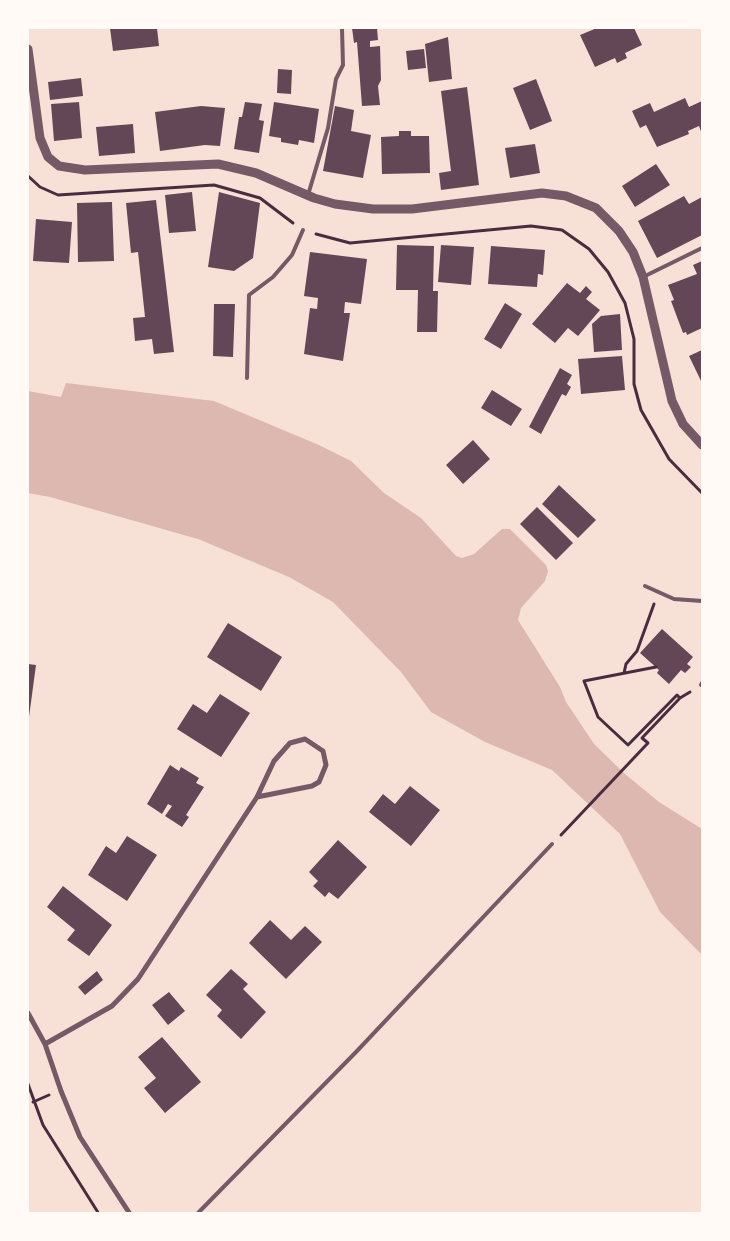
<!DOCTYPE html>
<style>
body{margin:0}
#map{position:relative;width:730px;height:1241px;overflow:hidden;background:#f7e1d7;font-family:Figtree,sans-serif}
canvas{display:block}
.frame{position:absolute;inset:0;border:29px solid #fffaf5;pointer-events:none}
</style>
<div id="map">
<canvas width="730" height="1241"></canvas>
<div class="frame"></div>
</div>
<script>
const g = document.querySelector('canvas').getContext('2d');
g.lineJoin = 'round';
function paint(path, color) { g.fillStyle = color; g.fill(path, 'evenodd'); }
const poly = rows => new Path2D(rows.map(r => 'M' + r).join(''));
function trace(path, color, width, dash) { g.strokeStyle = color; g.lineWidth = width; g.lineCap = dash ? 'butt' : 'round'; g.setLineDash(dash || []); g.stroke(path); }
const water = poly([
 [66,383,214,401,319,445,351,461,384,493,421,518,456,556,462,558,474,554,502,529,510,529,546,565,548,571,545,581,521,608,518,620,560,687,566,702,594,744,625,774,659,802,702,829,702,955,660,912,620,834,552,770,485,742,431,712,401,672,333,602,289,577,198,539,50,497,28,493,28,391,61,397]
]);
const building = poly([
 [110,28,157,28,159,46,113,51],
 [352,28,377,28,378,40,370,41,370,47,380,46,381,80,378,86,380,105,362,106,357,42,354,43],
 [597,28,634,28,642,45,625,53,627,58,617,63,615,58,595,67,580,35],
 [448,37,452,79,429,82,425,44],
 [424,49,426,68,408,70,406,51],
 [278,69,292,70,291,94,277,93],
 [81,78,83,96,50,100,48,82],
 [536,79,552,121,530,130,513,88],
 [467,87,479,185,441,190,439,173,451,171,441,91],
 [685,98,689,107,702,101,702,134,699,126,688,131,689,134,657,147,646,125,640,128,632,111,650,103,654,112],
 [79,102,82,138,54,141,51,104],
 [245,102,262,104,259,120,264,121,259,153,234,149,239,117,242,117],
 [274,102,319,109,314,143,299,140,298,145,281,142,281,138,269,136],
 [201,106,225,108,220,146,205,145,160,151,155,112],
 [335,106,354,110,351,131,371,135,363,178,323,171],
 [133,124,135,153,99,156,96,127],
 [399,131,411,131,411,136,429,136,430,173,382,174,381,137,399,136],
 [535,144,540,173,510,178,505,148],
 [656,164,670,185,635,207,622,186],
 [192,192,196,231,169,233,165,195],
 [219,192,260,203,253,258,234,271,208,267],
 [684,196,689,204,702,197,702,235,657,258,638,221],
 [156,200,174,352,154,354,152,339,135,341,133,318,145,317,138,252,131,253,126,203],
 [112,202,114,261,78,262,77,203],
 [36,219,72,222,69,263,33,261],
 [397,245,434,246,433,291,438,291,437,332,417,332,418,290,396,290],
 [441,245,474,247,471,285,438,282],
 [491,246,545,250,543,275,538,274,537,287,488,284],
 [310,252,367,259,361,304,345,302,344,313,350,313,343,361,304,354,310,308,317,309,318,298,304,296],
 [702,261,702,328,687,335,686,332,683,333,671,301,674,300,668,285,697,274,693,265],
 [567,283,580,293,586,286,592,292,586,299,600,310,578,336,568,328,555,343,532,324],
 [505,303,522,314,501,349,484,339],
 [214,304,235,304,233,357,213,356],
 [620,314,622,350,594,352,592,324,601,316],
 [702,350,702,383,689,356],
 [622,356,625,390,581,394,578,359],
 [560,368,572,375,567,384,571,387,566,396,562,394,541,434,529,427],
 [492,390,522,409,511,426,481,408],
 [473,440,490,459,463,484,446,465],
 [559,485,596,520,578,538,542,504],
 [537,507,573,543,556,560,520,524],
 [228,623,282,657,261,691,207,657],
 [662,629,693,657,687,664,691,667,685,673,681,670,669,684,657,673,659,670,640,653],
 [28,664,36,665,29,717,28,717],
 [220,694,250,713,221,757,177,729,193,704,207,713],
 [170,765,179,771,181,767,199,778,196,783,204,787,186,815,189,817,182,827,165,816,172,806,168,804,162,814,147,804],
 [410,786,440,810,411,846,369,812,383,794,395,804],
 [127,836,157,855,127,901,88,875,106,846,116,853],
 [338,840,367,867,338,899,329,892,325,897,313,886,318,881,309,872],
 [63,886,112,925,89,956,67,940,75,930,47,907],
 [270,920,291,940,305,926,322,942,286,979,249,943],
 [231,969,248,984,243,989,266,1012,241,1039,217,1016,222,1010,206,995],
 [97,971,103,980,85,995,78,987],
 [169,992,185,1011,168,1025,152,1005],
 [162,1037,201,1082,165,1113,144,1088,156,1078,138,1057]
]);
const path = poly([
 [28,176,40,187,58,195,214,185,260,198,293,223],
 [316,234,350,243,531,226,562,230,589,249,608,272,625,303,634,339,634,384,641,410,669,459,702,493],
 [656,667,584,681,598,717,628,745,677,695,680,698],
 [624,673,626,664,637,651,654,604],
 [561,835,648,743,642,738,680,698,690,692],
 [28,1084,43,1125,99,1214],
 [33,1102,49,1095]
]);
const service = poly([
 [308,195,328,128,336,79,343,65,342,29],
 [643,277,702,248],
 [247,378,249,295,273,277,292,255,303,230],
 [645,586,674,599,702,601],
 [701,685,702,683],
 [197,1214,357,1051,552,844]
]);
const minor = poly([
 [28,1013,45,1044,61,1091,80,1137,130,1214],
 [45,1044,112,1006,138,979,257,797,274,761,290,743,305,739,323,751,326,765,319,782,312,786,257,797]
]);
const tertiary = poly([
 [28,49,40,138,48,157,59,166,85,170,218,164,256,173,314,198,335,204,373,209,412,209,542,193,566,196,596,208,619,231,633,252,643,277,672,401,683,424,702,445]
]);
paint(water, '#dcb8b0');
paint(building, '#644757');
trace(path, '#4a2c40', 3);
trace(service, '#755966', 4);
trace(minor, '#755966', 5);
trace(tertiary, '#755966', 9);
</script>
